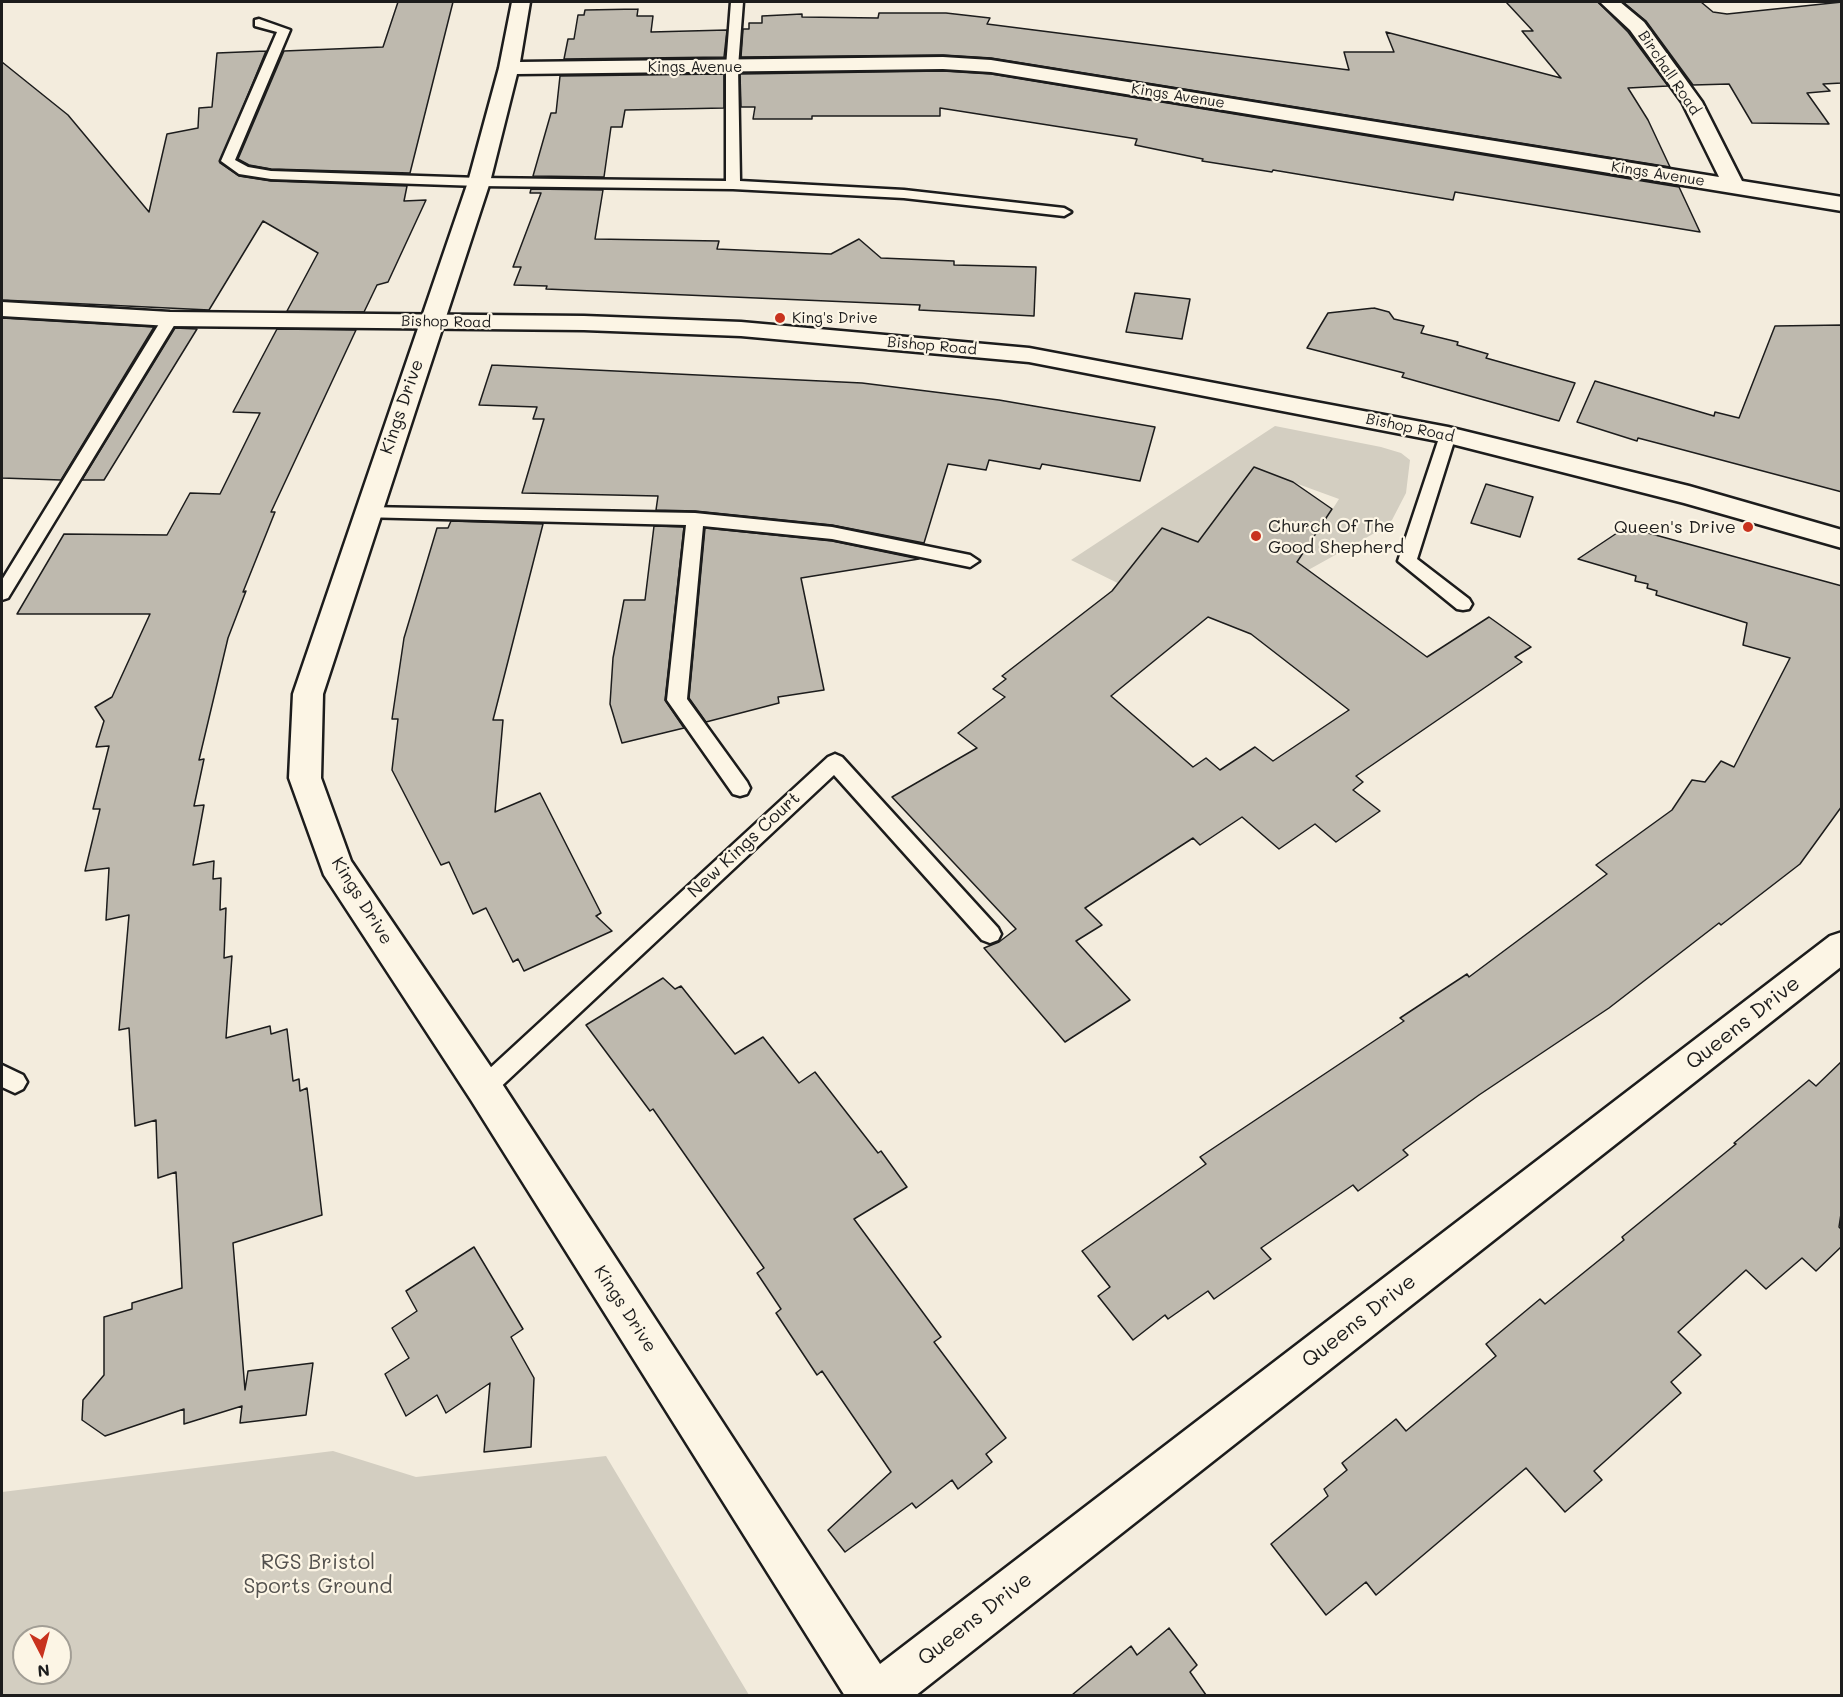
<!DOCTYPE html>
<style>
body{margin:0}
#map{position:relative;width:1843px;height:1697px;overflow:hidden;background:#f3ecdd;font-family:Mali,sans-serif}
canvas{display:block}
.frame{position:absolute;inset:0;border:3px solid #1c1c1c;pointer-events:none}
.north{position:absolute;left:12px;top:1625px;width:60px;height:60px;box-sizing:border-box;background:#fcf5e5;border:2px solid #a29e95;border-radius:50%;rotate:174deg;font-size:16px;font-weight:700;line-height:24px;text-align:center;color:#1c1c1c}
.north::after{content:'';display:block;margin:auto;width:21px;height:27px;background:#c8321e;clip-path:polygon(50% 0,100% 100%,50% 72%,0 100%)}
</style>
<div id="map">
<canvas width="1843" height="1697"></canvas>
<div class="frame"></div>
<div class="north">N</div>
</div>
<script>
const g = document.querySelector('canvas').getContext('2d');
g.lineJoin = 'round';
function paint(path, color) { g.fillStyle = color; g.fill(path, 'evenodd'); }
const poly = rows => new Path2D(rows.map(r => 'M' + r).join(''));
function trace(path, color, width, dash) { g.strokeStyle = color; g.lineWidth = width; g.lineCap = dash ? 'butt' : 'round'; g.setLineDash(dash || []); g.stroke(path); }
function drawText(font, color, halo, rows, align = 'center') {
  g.font = font + ' Mali,sans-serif'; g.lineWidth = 4.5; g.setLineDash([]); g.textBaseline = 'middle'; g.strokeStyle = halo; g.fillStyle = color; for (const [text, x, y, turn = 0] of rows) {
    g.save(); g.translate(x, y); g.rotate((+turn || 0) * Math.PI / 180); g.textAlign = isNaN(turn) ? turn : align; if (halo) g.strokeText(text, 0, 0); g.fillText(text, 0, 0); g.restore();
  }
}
const green = poly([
 [1275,426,1381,447,1401,453,1410,460,1406,493,1392,520,1380,530,1258,598,1321,506,1332,510,1339,499,1254,468,1206,545,1161,528,1141,554,1150,599,1071,560],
 [333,1451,416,1477,606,1456,749,1695,2,1695,2,1492],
 [24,1637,60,1637,60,1673,24,1673]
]);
const building = poly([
 [398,2,453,2,410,173,271,169,249,165,238,159,284,51,383,47,398,2],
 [1506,2,1598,2,1628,32,1668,86,1628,88,1648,120,1670,167,991,58,943,55,741,57,743,29,749,29,749,23,762,23,762,16,802,14,802,17,878,18,879,13,946,13,990,18,987,24,1349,70,1344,52,1394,52,1386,32,1561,78,1522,31,1533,31,1506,2],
 [1623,2,1701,2,1713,12,1727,14,1842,2,1842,83,1823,84,1830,91,1807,93,1829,124,1752,123,1729,84,1693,85,1646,21,1623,2],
 [638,9,637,16,653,16,651,32,727,30,724,57,564,59,568,39,574,39,578,15,584,15,585,10,638,9],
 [266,51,220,163,239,176,271,181,407,186,404,201,426,200,388,282,377,285,364,312,287,311,318,253,263,221,209,310,2,300,2,62,68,115,149,212,167,134,198,128,199,108,212,107,217,53,266,51],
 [943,71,991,74,1679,187,1700,232,1455,192,1453,200,1273,170,1272,172,1202,161,1203,159,1135,145,1137,139,940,108,940,116,812,116,812,119,753,119,755,107,741,107,740,74,943,71],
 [724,74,724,108,625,110,622,127,611,127,604,177,533,176,551,113,556,113,560,76,724,74],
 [531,189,603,190,595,239,719,241,717,249,831,254,859,239,881,258,954,261,954,265,1036,267,1034,316,919,310,920,305,546,289,547,286,514,285,521,267,513,267,541,193,530,193,531,189],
 [1135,293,1190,299,1182,339,1126,332,1135,293],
 [1374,308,1389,312,1394,319,1424,326,1421,333,1458,342,1457,345,1488,354,1486,358,1575,383,1559,421,1402,377,1404,373,1307,348,1328,313,1374,308],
 [2,318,154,327,61,480,2,478,2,318],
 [1842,325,1842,492,1661,444,1638,438,1637,441,1577,422,1595,381,1714,416,1715,412,1739,418,1775,326,1842,325],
 [175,328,197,329,104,480,82,480,175,328],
 [277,329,356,330,271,512,275,512,243,592,246,591,228,638,199,760,204,759,194,806,204,805,193,865,214,861,213,879,221,878,220,910,226,908,224,958,232,956,226,1038,270,1026,271,1034,287,1029,293,1081,299,1079,300,1091,307,1088,322,1215,233,1243,245,1390,248,1371,313,1363,306,1415,240,1423,242,1406,184,1424,184,1409,105,1436,82,1420,83,1400,104,1375,104,1317,132,1309,132,1303,182,1288,176,1172,158,1178,156,1120,135,1126,129,1028,119,1030,129,915,106,920,109,868,85,871,100,809,93,809,109,746,96,747,104,721,95,707,112,697,150,614,17,614,64,534,167,535,190,493,220,494,260,413,233,412,277,329],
 [492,365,862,383,999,400,1155,427,1140,481,1042,464,1040,469,989,460,986,470,948,464,924,543,832,525,695,511,656,510,658,496,522,493,544,419,533,419,537,407,479,405,492,365],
 [1254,467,1293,482,1332,509,1297,562,1427,657,1489,617,1531,647,1515,657,1522,662,1356,776,1363,782,1353,790,1380,811,1336,842,1315,824,1279,849,1242,817,1200,845,1193,838,1085,908,1102,925,1076,941,1130,1000,1065,1042,984,948,999,942,1016,929,892,797,977,748,958,733,1005,697,993,689,1006,679,1002,676,1112,591,1162,528,1198,542,1254,467],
 [1208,617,1251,634,1349,710,1273,761,1255,747,1220,770,1206,758,1193,767,1111,696,1208,617],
 [1486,484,1533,497,1520,537,1471,523,1486,484],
 [451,521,543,524,493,720,503,720,495,812,540,793,601,913,596,916,612,931,524,971,518,959,513,962,486,908,473,914,449,862,441,865,392,770,398,719,392,719,404,638,437,528,448,528,451,521],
 [654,526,684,527,665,700,684,728,622,743,610,704,613,658,624,600,645,600,654,526],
 [1626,527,1842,586,1842,806,1800,864,1721,925,1719,923,1609,1008,1479,1095,1403,1150,1408,1155,1358,1191,1353,1185,1261,1248,1271,1259,1214,1299,1208,1291,1168,1319,1165,1315,1133,1340,1098,1296,1110,1287,1082,1251,1206,1164,1200,1157,1404,1021,1400,1018,1467,974,1469,977,1607,874,1596,865,1672,810,1692,780,1705,782,1721,761,1734,767,1790,658,1743,645,1747,623,1656,595,1657,591,1647,588,1648,584,1635,581,1636,576,1578,559,1626,527],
 [705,528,832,541,919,559,801,578,824,690,778,697,779,703,706,722,689,698,705,528],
 [663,978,675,989,681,986,735,1054,763,1037,799,1083,815,1072,878,1153,881,1151,907,1187,854,1219,941,1337,934,1342,1006,1438,986,1454,992,1462,958,1489,952,1480,916,1508,912,1503,845,1552,828,1530,891,1472,822,1371,817,1375,776,1313,781,1309,757,1273,764,1268,653,1109,650,1111,586,1025,663,978],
 [1842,1061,1842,1207,1839,1227,1842,1230,1842,1246,1816,1271,1802,1258,1766,1289,1746,1270,1678,1332,1701,1355,1671,1382,1681,1393,1594,1471,1602,1480,1565,1512,1526,1468,1376,1595,1366,1582,1326,1615,1271,1544,1328,1496,1324,1489,1347,1470,1342,1463,1396,1419,1406,1431,1496,1356,1486,1344,1540,1299,1545,1304,1624,1240,1622,1237,1736,1144,1734,1143,1809,1080,1816,1086,1842,1061],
 [474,1247,523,1329,511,1337,534,1378,531,1447,484,1452,490,1383,446,1413,437,1395,406,1416,385,1374,409,1358,392,1328,417,1311,406,1291,474,1247],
 [1169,1628,1197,1665,1190,1672,1206,1695,1072,1695,1131,1646,1137,1655,1169,1628]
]);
const lane = poly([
 [731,2,743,2,738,67,740,181,904,190,1064,208,1071,212,1064,216,904,198,733,189,479,186,271,179,239,174,221,161,277,32,255,26,255,20,259,19,290,30,235,160,248,167,271,171,479,178,726,181,726,67,731,2],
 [170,314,178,319,8,598,2,600,2,580,162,319,170,314],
 [1448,430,1456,435,1417,559,1469,599,1472,604,1469,609,1463,610,1457,609,1398,561,1440,435,1448,430],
 [366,507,695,513,832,527,970,555,979,561,970,567,832,539,703,526,687,699,747,782,750,788,747,794,740,796,733,794,667,700,686,525,360,517,357,513,360,509,366,507],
 [835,754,842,757,998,928,1001,934,998,940,990,943,982,940,834,775,492,1095,484,1099,476,1095,472,1088,476,1081,828,757,835,754],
 [2,1065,23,1075,27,1082,23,1089,15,1093,2,1087,2,1065]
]);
const street = poly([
 [512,2,530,2,520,62,943,57,991,60,1719,177,1682,102,1630,30,1600,2,1620,2,1644,22,1702,102,1742,181,1842,197,1842,211,991,72,943,69,517,74,490,182,323,694,321,778,351,861,497,1076,880,1664,1830,936,1842,932,1842,966,915,1696,845,1696,471,1100,324,875,289,778,293,694,468,182,499,68,512,2]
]);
const secondary = poly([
 [2,302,170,312,584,316,741,322,1029,348,1448,427,1689,486,1842,530,1842,548,1684,503,1448,443,1029,362,741,336,584,330,170,326,2,316,2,302]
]);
const markers = [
 [780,318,6,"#c8321e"],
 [1748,527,6,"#c8321e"],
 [1256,536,6,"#c8321e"]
];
const farStreetnames = [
 ["Kings Avenue",695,67],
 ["Birchall Road",1669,73,56],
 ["Kings Avenue",1178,96,9],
 ["Kings Avenue",1658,174,9],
 ["Bishop Road",446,322,1],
 ["Bishop Road",932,346,5],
 ["Bishop Road",1410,428,12]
];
const farPoinames = [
 ["King's Drive",792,318]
];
const streetNames = [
 ["Kings Drive",402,407,-71],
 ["New Kings Court",744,845,-43],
 ["Kings Drive",362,901,58],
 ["Kings Drive",625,1309,57]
];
const poiNames = [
 ["Church Of The",1268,526],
 ["Good Shepherd",1268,547],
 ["Queen's Drive",1736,527,"right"]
];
const nearStreetnames = [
 ["Queens Drive",1743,1023,-38],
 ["Queens Drive",1359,1321,-38],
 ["Queens Drive",975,1619,-38]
];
const nearParknames = [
 ["RGS Bristol",318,1563],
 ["Sports Ground",318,1587]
];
paint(green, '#d3cec1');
paint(building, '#beb9ae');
trace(building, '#1c1c1c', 1.5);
trace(lane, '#1c1c1c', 5);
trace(street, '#1c1c1c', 5);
trace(secondary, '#1c1c1c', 5);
paint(lane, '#fcf5e5');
paint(street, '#fcf5e5');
paint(secondary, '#fcf5e5');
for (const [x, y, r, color] of markers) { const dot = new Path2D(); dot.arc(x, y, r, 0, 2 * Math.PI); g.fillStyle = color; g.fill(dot); trace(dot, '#fcf5e5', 2); }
drawText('15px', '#1c1c1c', '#fcf5e5', farStreetnames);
drawText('15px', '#1c1c1c', '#fcf5e5', farPoinames, 'left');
drawText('18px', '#1c1c1c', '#fcf5e5', streetNames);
drawText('18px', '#1c1c1c', '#fcf5e5', poiNames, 'left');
drawText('21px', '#1c1c1c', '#fcf5e5', nearStreetnames);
drawText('21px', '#53514e', '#fcf5e5', nearParknames);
</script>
